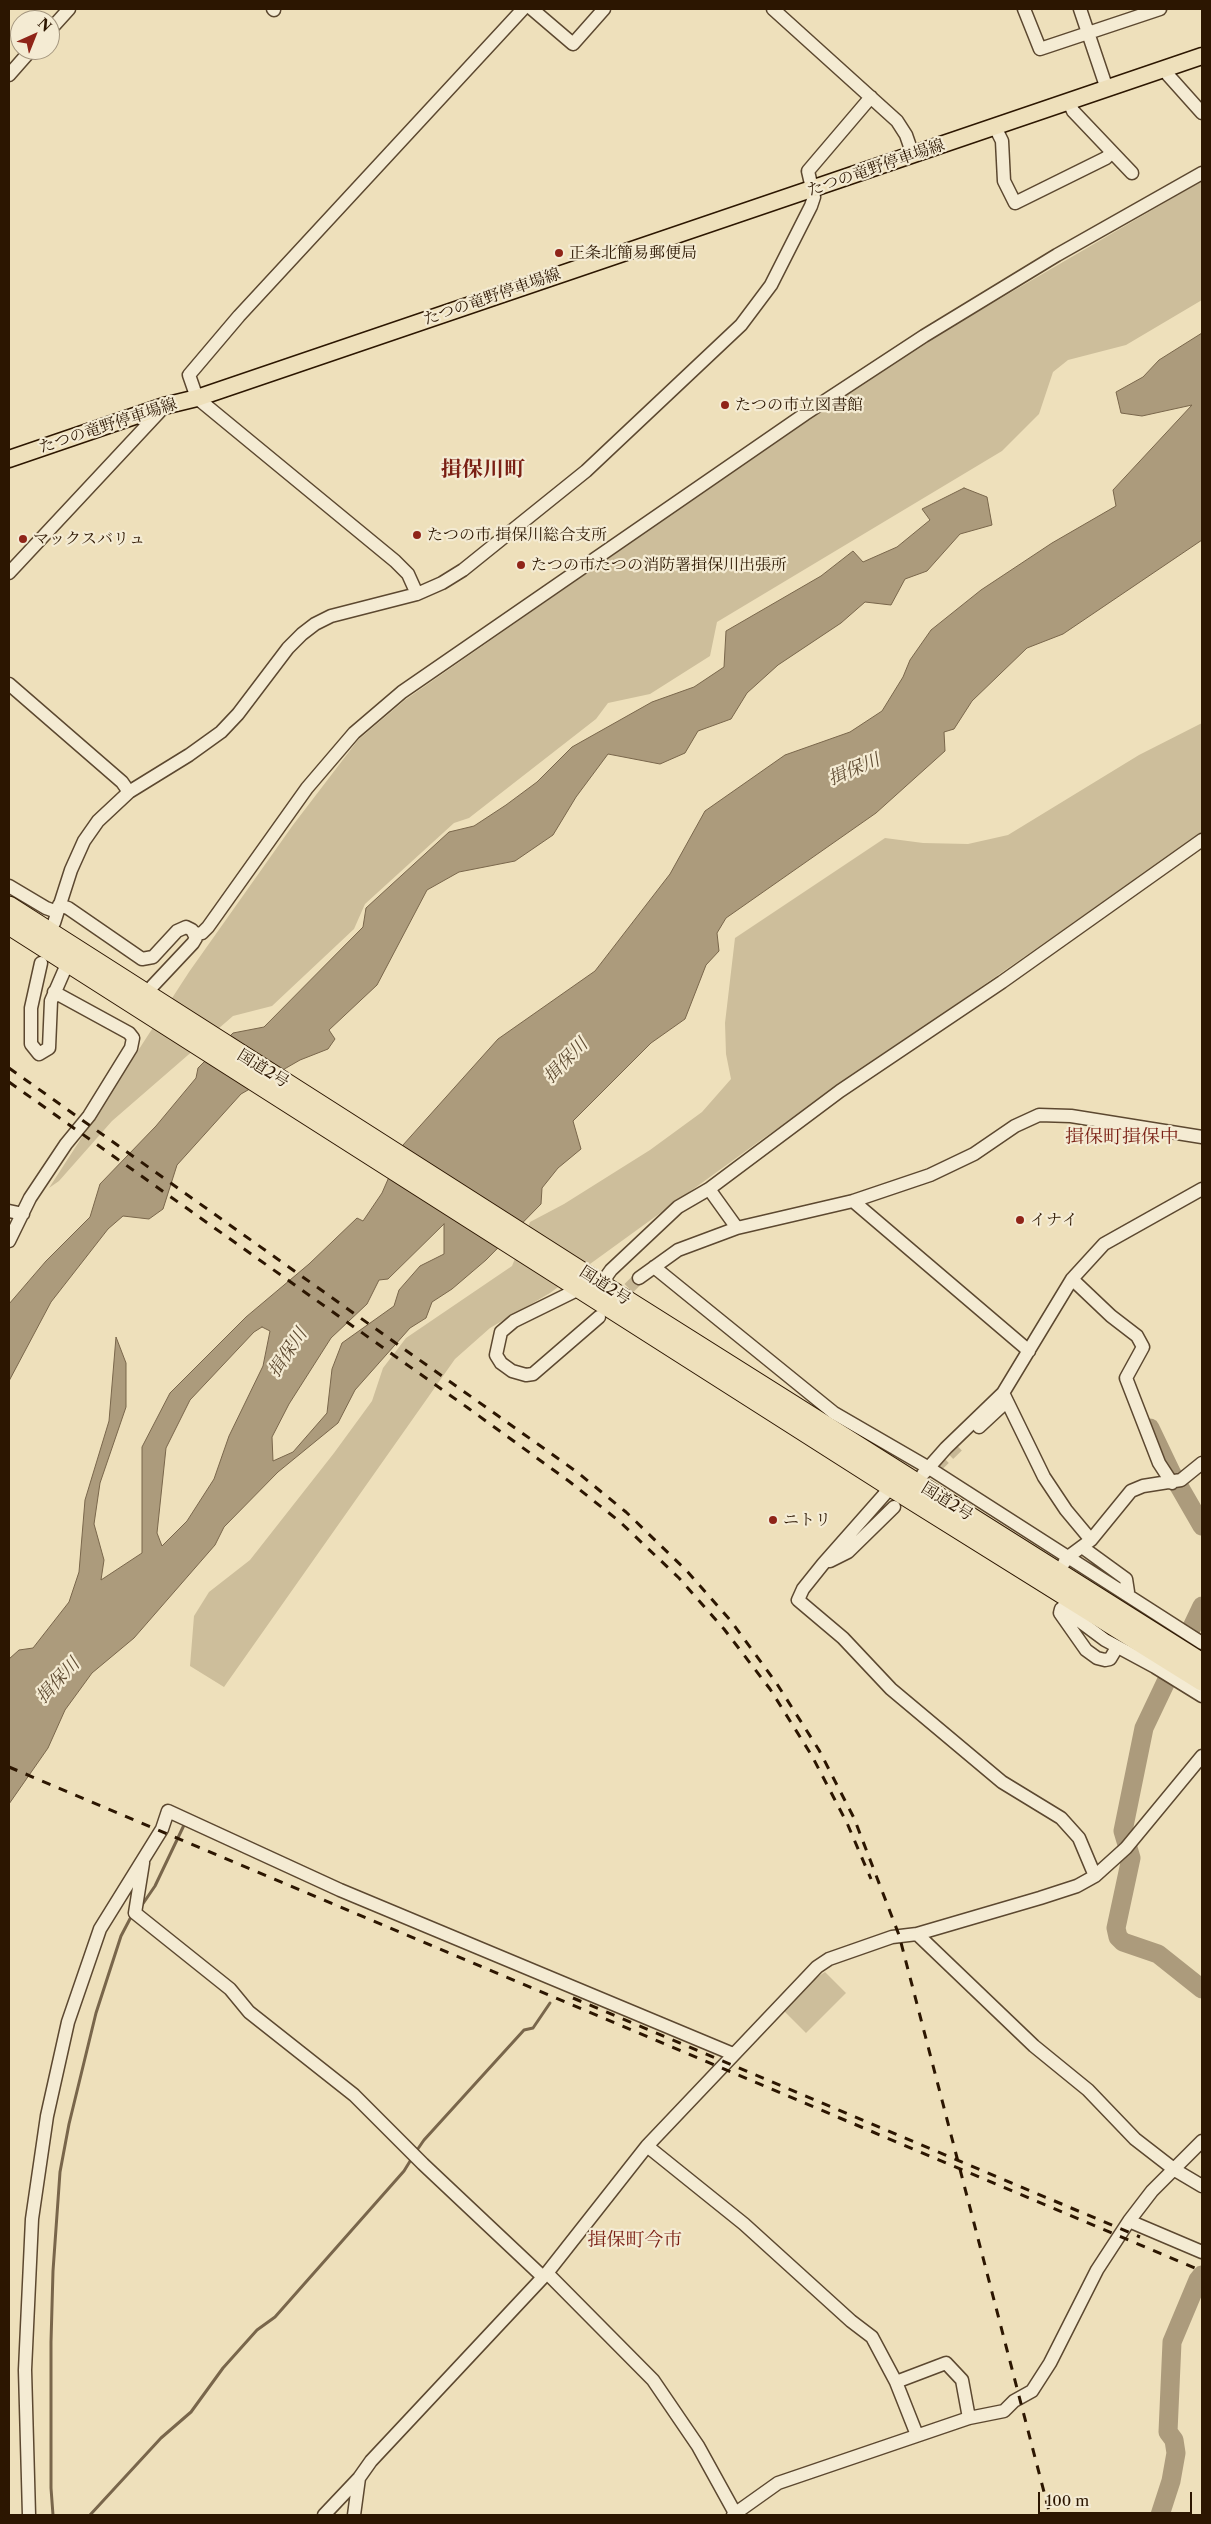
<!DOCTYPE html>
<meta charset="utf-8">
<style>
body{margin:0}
#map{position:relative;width:1211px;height:2524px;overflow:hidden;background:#eee0bb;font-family:"Libre Caslon Text",serif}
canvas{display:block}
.frame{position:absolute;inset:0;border:10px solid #2c1601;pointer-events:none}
.north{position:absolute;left:10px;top:10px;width:50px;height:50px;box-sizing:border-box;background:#f4ebd3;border:1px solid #a4967f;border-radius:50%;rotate:44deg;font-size:14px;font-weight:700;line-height:20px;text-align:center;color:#2c1601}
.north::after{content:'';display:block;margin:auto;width:18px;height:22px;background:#8f2418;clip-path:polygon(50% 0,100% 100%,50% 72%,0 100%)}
.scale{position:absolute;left:1038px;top:2492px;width:154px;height:22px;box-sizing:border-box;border:2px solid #2c1601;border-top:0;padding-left:6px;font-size:15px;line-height:18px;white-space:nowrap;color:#2c1601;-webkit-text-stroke:4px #f4ebd3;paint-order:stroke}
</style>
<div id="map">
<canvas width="1211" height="2524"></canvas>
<div class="frame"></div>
<div class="north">N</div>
<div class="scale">100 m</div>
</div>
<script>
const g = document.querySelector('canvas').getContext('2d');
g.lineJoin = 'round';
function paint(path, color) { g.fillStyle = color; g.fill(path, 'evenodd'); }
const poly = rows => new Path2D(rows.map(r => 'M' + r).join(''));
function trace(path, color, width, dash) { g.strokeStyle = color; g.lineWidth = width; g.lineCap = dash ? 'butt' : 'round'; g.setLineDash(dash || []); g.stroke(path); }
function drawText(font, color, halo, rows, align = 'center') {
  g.font = font + ' "Libre Caslon Text","Noto Serif JP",serif'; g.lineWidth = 4.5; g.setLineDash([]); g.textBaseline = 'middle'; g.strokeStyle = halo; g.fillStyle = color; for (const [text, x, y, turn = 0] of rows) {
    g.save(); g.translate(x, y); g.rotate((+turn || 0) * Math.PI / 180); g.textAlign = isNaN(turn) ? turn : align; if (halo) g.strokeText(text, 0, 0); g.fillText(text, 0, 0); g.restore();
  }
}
const green = poly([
 [1202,181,1202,300,1126,345,1068,360,1053,372,1039,414,1002,451,717,622,710,656,650,694,608,703,596,719,469,818,454,823,365,904,354,929,272,1006,233,1016,112,1121,59,1181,49,1188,189,972,293,825,358,740,405,700,818,412,929,340],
 [1202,723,1202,833,761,1140,550,1293,490,1328,455,1359,224,1687,190,1666,194,1616,209,1592,250,1560,334,1453,372,1401,383,1368,406,1338,512,1266,530,1222,564,1204,650,1150,702,1112,731,1079,726,1054,725,1023,735,938,885,838,923,843,968,844,1008,835,1139,755],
 [825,1972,846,1993,806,2033,784,2011,816,1978]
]);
const water = poly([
 [1202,333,1202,540,1063,634,1027,648,972,701,954,729,944,732,945,751,876,813,726,918,717,933,719,951,706,965,685,1019,651,1043,573,1121,581,1149,558,1168,542,1188,541,1204,486,1260,452,1289,432,1302,426,1318,410,1328,355,1390,338,1423,278,1472,224,1527,215,1545,134,1638,92,1673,65,1710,48,1748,9,1804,9,1659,19,1650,33,1648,69,1602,79,1572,85,1500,109,1421,116,1337,126,1363,126,1407,100,1483,94,1524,104,1560,101,1580,142,1553,142,1447,170,1393,246,1317,309,1264,357,1218,363,1221,382,1193,403,1145,498,1039,595,971,670,874,705,811,785,755,850,732,882,711,903,677,910,660,931,630,981,590,1052,543,1116,506,1113,490,1192,405,1142,416,1121,413,1116,392,1143,377,1159,360,1202,333],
 [444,1224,444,1254,420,1266,399,1290,394,1306,342,1343,332,1369,327,1413,293,1452,273,1461,272,1437,289,1404,331,1338,367,1304,379,1280,388,1279,444,1224],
 [262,1327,270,1331,263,1366,229,1436,214,1479,187,1521,162,1546,157,1533,166,1448,190,1400,254,1332,262,1327],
 [964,488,987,497,992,525,960,534,927,571,905,579,891,605,865,602,841,623,778,665,747,693,731,719,698,731,685,753,660,764,608,754,576,797,553,835,515,861,459,872,427,890,377,985,329,1030,335,1039,328,1049,300,1060,241,1094,177,1165,163,1209,149,1219,123,1216,108,1229,51,1302,9,1381,9,1304,46,1261,90,1217,100,1184,156,1126,196,1078,198,1068,233,1033,264,1027,363,927,366,908,449,832,474,826,506,805,537,782,572,747,652,702,694,687,724,667,726,631,821,576,853,551,863,562,897,547,930,520,922,509,964,488]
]);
const stream = poly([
 [140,1908,155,1886,185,1823],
 [415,2153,424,2140,524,2030,533,2028,550,2003],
 [53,2515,51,2488,51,2342,53,2271,60,2172,69,2124,96,2013,121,1936,132,1915],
 [90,2515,161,2438,191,2412,223,2368,257,2330,275,2317,404,2171,412,2158]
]);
const river = poly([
 [1150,1428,1172,1474,1202,1526],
 [1202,1606,1144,1728,1123,1831,1131,1858,1116,1928,1118,1937,1123,1942,1158,1954,1202,1989],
 [1160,2515,1171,2481,1176,2453,1174,2440,1168,2432,1172,2342,1198,2280,1202,2275]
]);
const minorTunnel = poly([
 [616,1301,639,1278],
 [936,1467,959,1445]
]);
const minor = poly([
 [273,9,274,10],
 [532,9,573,44,604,9],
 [773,9,897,121,906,135,913,155],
 [1024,9,1040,49,1160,9],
 [1080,9,1107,89],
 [50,30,69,9],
 [1166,69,1168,75,1202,113],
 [9,75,31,50],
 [1069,102,1073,111,1132,173],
 [995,127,1002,141,1004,181,1015,203,1106,158,1112,152],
 [9,573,164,407],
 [417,594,408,574,395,561,197,398,189,375,239,316,523,9],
 [9,684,122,782,129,792],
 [9,886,46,908,57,912],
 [59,905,68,908,142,959,153,957,177,931,186,927,192,930,196,938,193,943,146,993],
 [54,923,71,870,84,841,98,821,129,792,189,755,221,732,238,714,288,648,302,634,315,624,331,616,417,594,442,583,463,570,586,471,741,325,771,285,811,206,814,197,808,171,871,97],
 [195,934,202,933,208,927,307,788,354,733,402,692,805,414,924,336,1057,255,1202,173],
 [41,963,31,1008,31,1044,39,1054,49,1048,51,1001,68,962],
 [709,1189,737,1228],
 [853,1201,1029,1351],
 [9,1211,23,1214],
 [9,1241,30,1198,66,1144,89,1116,131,1048,133,1038,129,1033,54,992],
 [654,1267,834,1413,929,1468,1202,1643],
 [639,1278,678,1250,737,1228,853,1201,930,1175,974,1154,1015,1126,1039,1115,1071,1116,1202,1137],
 [1072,1279,1111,1316,1137,1336,1143,1347,1126,1378,1159,1463,1172,1483],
 [601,1284,611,1270,678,1207,709,1189,840,1091,1002,982,1202,840],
 [581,1288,514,1321,501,1332,496,1355,501,1363,512,1371,526,1375,533,1374,599,1317],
 [1003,1393,1044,1477,1066,1510,1091,1540],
 [979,1427,1007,1401],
 [923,1474,946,1448,1003,1393,1072,1279,1104,1244,1202,1189],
 [891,1487,823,1564,803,1589,798,1600,843,1638,891,1689,1002,1782,1061,1818,1079,1838,1095,1876],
 [1082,1547,1126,1579,1128,1592],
 [830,1561,848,1552,894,1507],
 [1064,1563,1068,1557,1091,1540,1131,1491,1143,1486,1181,1480,1202,1463],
 [1062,1608,1105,1640,1155,1667,1202,1696],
 [1061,1609,1060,1613,1086,1650,1097,1658,1105,1660,1110,1659,1116,1649],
 [143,1863,135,1913,230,1989,249,2012,354,2095,423,2164,543,2277],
 [917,1934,1034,2046,1088,2090,1135,2139,1175,2170,1202,2186],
 [647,2146,744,2224,851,2321,872,2337,896,2382,917,2435],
 [1129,2221,1202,2252],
 [547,2273,653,2380,698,2446,735,2513],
 [896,2382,946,2363,962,2380,969,2418],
 [29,2515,25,2370,32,2219,47,2116,68,2022,100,1929,162,1829,168,1811,340,1890,733,2054],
 [324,2515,359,2478,371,2461,547,2273,647,2146,817,1967,829,1959,892,1937,917,1934,1040,1898,1077,1886,1095,1876,1126,1848,1202,1756],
 [354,2515,359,2478],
 [733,2515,778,2483,969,2418,1004,2411,1014,2401,1032,2391,1050,2363,1097,2270,1129,2221,1152,2191,1202,2141]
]);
const major = poly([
 [9,459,164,406,197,398,1202,56]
]);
const highway = poly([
 [9,906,601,1284,1202,1663],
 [9,925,891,1487,1202,1681]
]);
const rail = poly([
 [9,1068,577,1472,626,1512,687,1571,731,1621,777,1684,819,1750,854,1818,899,1935,1050,2515],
 [9,1082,468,1408,570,1482,619,1521,679,1578,724,1629,770,1689,812,1756,847,1823,871,1879],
 [9,1767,1202,2271],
 [573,1998,1140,2237]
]);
const markers = [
 [559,253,5,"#8f2418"],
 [725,405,5,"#8f2418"],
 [417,535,5,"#8f2418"],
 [23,539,5,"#8f2418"],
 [521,565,5,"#8f2418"],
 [1020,1220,5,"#8f2418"],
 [773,1520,5,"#8f2418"]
];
const streetNames = [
 ["たつの竜野停車場線",876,168,-19],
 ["たつの竜野停車場線",492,297,-19],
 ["たつの竜野停車場線",108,426,-18],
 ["国道2号",263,1069,32],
 ["国道2号",605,1286,33],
 ["国道2号",947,1502,32]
];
const poiNames = [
 ["正条北簡易郵便局",569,253],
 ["たつの市立図書館",735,405],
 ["たつの市 揖保川総合支所",427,535],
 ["マックスバリュ",33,539],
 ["たつの市たつの消防署揖保川出張所",531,565],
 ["イナイ",1030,1220],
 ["ニトリ",783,1520]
];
const waterNames = [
 ["揖保川",854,770,-23],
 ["揖保川",566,1061,-46],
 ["揖保川",288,1353,-56],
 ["揖保川",58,1681,-47]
];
const quarterNames = [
 ["揖保町揖保中",1122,1138],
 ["揖保町今市",635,2241]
];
const districtNames = [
 ["揖保川町",483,470]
];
paint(green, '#cdbe9b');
paint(water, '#ac9b7c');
trace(water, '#79664b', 1);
trace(stream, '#79664b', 3);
trace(river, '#ac9b7c', 19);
trace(minorTunnel, '#c7b896', 12, [12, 6]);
trace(minor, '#5c4830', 15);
trace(major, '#2c1601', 19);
trace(highway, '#2c1601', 21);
trace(minor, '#f4ebd3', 12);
trace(major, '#eee0bb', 16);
trace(highway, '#eee0bb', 19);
trace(rail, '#2c1601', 3, [9, 9]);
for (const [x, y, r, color] of markers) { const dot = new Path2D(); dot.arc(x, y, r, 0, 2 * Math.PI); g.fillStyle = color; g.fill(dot); trace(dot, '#f4ebd3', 2); }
drawText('16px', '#2c1601', '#f4ebd3', streetNames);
drawText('16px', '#2c1601', '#f4ebd3', poiNames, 'left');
drawText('italic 18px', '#5f4b32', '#f4ebd3', waterNames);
drawText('19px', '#7a1f14', '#f4ebd3', quarterNames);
drawText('bold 21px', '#7a1f14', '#f4ebd3', districtNames);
</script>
